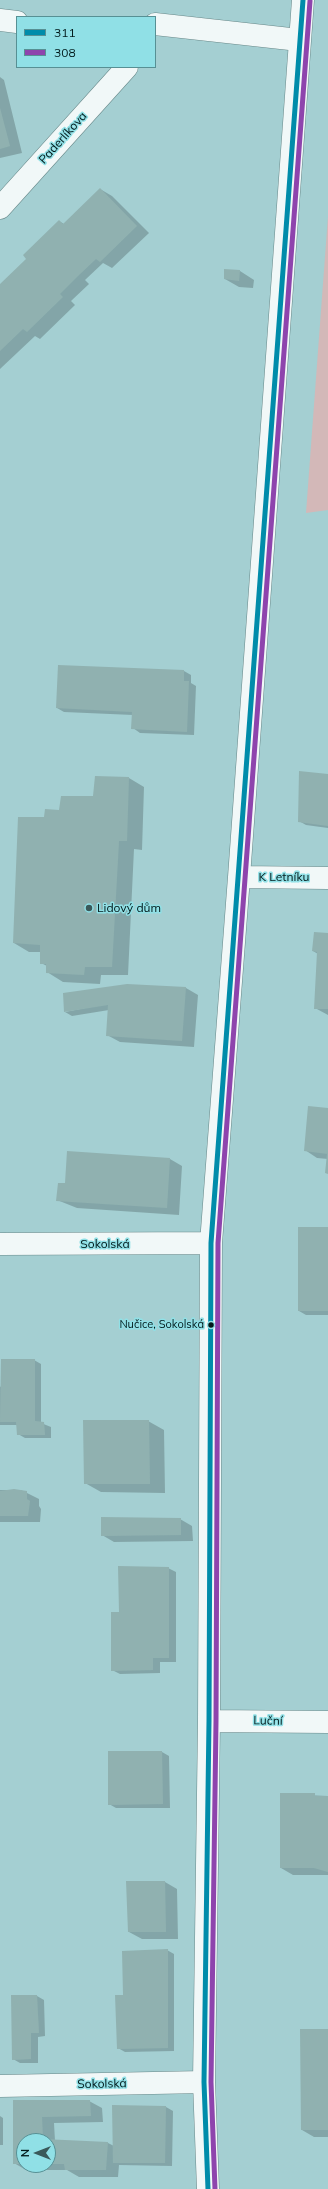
<!DOCTYPE html>
<meta charset="utf-8">
<style>
body{margin:0}
#map{position:relative;width:328px;height:2189px;overflow:hidden;background:#a4cfd2;font-family:Mulish,sans-serif}
canvas{display:block}
.legend{position:absolute;left:16px;top:16px;width:140px;height:52px;box-sizing:border-box;background:#90e0e6;border:1px solid #579094;margin:0;padding:5px 7px;list-style:none;font-size:12px;color:#01191a}
.legend li{display:flex;align-items:center;gap:8px;height:20px}
.legend b{width:20px;border:1px solid #579094}
.north{position:absolute;left:16px;top:2133px;width:40px;height:40px;box-sizing:border-box;background:#90e0e6;border:1px solid #579094;border-radius:50%;rotate:270deg;font-size:11px;font-weight:700;line-height:16px;text-align:center;color:#01191a}
.north::after{content:'';display:block;margin:auto;width:14px;height:18px;background:#3a595a;clip-path:polygon(50% 0,100% 100%,50% 72%,0 100%)}
</style>
<div id="map">
<canvas width="328" height="2189"></canvas>
<ul class="legend">
<li><b style="height:5px;background:#008caa"></b>311</li>
<li><b style="height:5px;background:#8e44ad"></b>308</li>
</ul>
<div class="north">N</div>
</div>
<script>
const g = document.querySelector('canvas').getContext('2d');
g.lineJoin = 'round';
function paint(path, color) { g.fillStyle = color; g.fill(path, 'evenodd'); }
const poly = rows => new Path2D(rows.map(r => 'M' + r).join(''));
function trace(path, color, width, dash) { g.strokeStyle = color; g.lineWidth = width; g.lineCap = dash ? 'butt' : 'round'; g.setLineDash(dash || []); g.stroke(path); }
function drawText(font, color, halo, rows, align = 'center') {
  g.font = font + ' Mulish,sans-serif'; g.lineWidth = 3; g.setLineDash([]); g.textBaseline = 'middle'; g.strokeStyle = halo; g.fillStyle = color; for (const [text, x, y, turn = 0] of rows) {
    g.save(); g.translate(x, y); g.rotate((+turn || 0) * Math.PI / 180); g.textAlign = isNaN(turn) ? turn : align; if (halo) g.strokeText(text, 0, 0); g.fillText(text, 0, 0); g.restore();
  }
}
const green = poly([
 [328,216,328,510,306,513]
]);
const shadow = poly([
 [0,77,4,80,22,153,0,158],
 [100,189,112,196,149,233,112,268,103,263,85,280,89,284,71,301,75,305,40,339,35,336,0,369,0,285,28,259,59,221,64,224],
 [240,271,254,280,253,288,239,287,225,279],
 [59,666,184,671,191,675,191,683,196,686,194,735,140,733,133,728,133,715,64,712,57,708],
 [328,775,328,828,306,825,299,821],
 [129,778,144,787,142,850,134,849,128,975,101,975,100,984,63,982,47,972,47,966,41,963,41,952,29,952,14,943,45,818,94,797],
 [328,934,328,1015,315,1008,318,954,313,951],
 [186,988,198,995,194,1047,120,1042,107,1035,109,1010,72,1016,65,1012],
 [328,1109,328,1174,328,1159,317,1158,305,1150],
 [170,1159,182,1166,179,1215,77,1208,57,1200],
 [328,1228,328,1315,306,1315,299,1311],
 [34,1360,41,1364,41,1423,51,1427,51,1438,25,1438,18,1434,17,1425,0,1425,0,1387],
 [148,1421,164,1430,165,1493,101,1492,85,1483],
 [0,1490,21,1490,39,1499,39,1506,41,1509,40,1522,0,1522],
 [180,1519,192,1526,193,1541,114,1542,102,1535],
 [168,1568,176,1572,176,1662,160,1662,160,1673,120,1674,112,1670,120,1613],
 [162,1752,169,1756,170,1808,116,1808,109,1804],
 [281,1794,328,1796,328,1875,293,1875,281,1868],
 [127,1882,165,1882,177,1889,178,1939,142,1939,129,1932],
 [167,1950,174,1954,174,2051,125,2052,118,2048,124,1996],
 [37,1996,44,2000,45,2036,38,2037,38,2063,20,2063,13,2059],
 [328,2030,328,2137,314,2137,302,2130],
 [14,2101,89,2101,102,2108,103,2122,54,2123,55,2141,108,2143,114,2146,166,2107,173,2111,172,2166,119,2165,118,2177,79,2177,67,2170,26,2170,14,2163],
 [24,2141,48,2141,48,2165,24,2165],
 [0,2116,3,2118,3,2145,0,2145]
]);
const building = poly([
 [0,108,10,146,0,149],
 [100,188,137,226,100,262,96,259,78,276,60,294,63,297,27,332,23,329,0,351,0,284,26,259,23,255,59,220,63,224],
 [224,269,240,270,239,281,224,279],
 [58,665,184,670,184,681,189,681,187,732,131,729,132,712,56,708],
 [299,771,328,774,328,826,298,822],
 [95,776,129,777,127,841,119,841,112,967,85,967,84,975,46,973,46,964,40,964,40,945,13,943,18,817,44,817,45,809,59,810,61,796,93,796],
 [314,932,328,933,328,1009,314,1009,317,952,312,951],
 [127,984,186,987,182,1041,106,1036,108,1005,64,1012,63,993],
 [308,1106,328,1108,328,1154,304,1151],
 [67,1151,170,1158,167,1208,56,1201,58,1183,65,1183],
 [327,1154,328,1154,328,1174,325,1173],
 [298,1227,328,1227,328,1311,298,1311],
 [1,1359,35,1359,35,1421,44,1422,45,1435,17,1435,16,1422,0,1422],
 [83,1420,149,1420,150,1484,84,1484],
 [14,1489,27,1491,27,1499,30,1501,28,1516,0,1516,0,1491],
 [101,1517,181,1518,181,1535,101,1536],
 [118,1566,169,1567,169,1658,153,1658,153,1670,111,1671,111,1612,119,1612],
 [108,1751,162,1751,163,1804,108,1805],
 [280,1793,315,1793,315,1796,328,1796,328,1872,314,1868,280,1868],
 [126,1881,165,1881,166,1932,128,1932],
 [168,1949,168,2048,117,2049,115,1995,123,1995,122,1951],
 [11,1995,37,1995,39,2033,31,2033,31,2059,12,2060],
 [300,2029,328,2029,328,2130,301,2130],
 [13,2100,90,2100,91,2116,42,2117,43,2139,108,2142,106,2170,65,2170,64,2164,48,2164,48,2141,24,2141,24,2164,13,2164],
 [112,2105,166,2106,165,2163,113,2163]
]);
const minor = poly([
 [0,20,17,22],
 [155,24,299,40],
 [0,208,127,67],
 [239,877,328,878],
 [0,1244,211,1243],
 [209,1721,328,1722],
 [0,2086,204,2082],
 [208,2189,204,2082,209,1721,211,1243,239,877,303,0]
]);
const bus1 = poly([
 [208,2189,204,2082,209,1721,211,1243,303,0]
]);
const bus2 = poly([
 [215,2189,211,2082,216,1721,218,1243,310,1]
]);
const markers = [
 [89,908,4,"#3a595a"],
 [211,1325,3.5,"#01191a"]
];
const busNames = [
 ["Nučice, Sokolská",204,1325]
];
const streetNames = [
 ["Paderlíkova",63,138,-48],
 ["K Letníku",284,877],
 ["Sokolská",105,1244],
 ["Luční",268,1721,1],
 ["Sokolská",102,2084,-1]
];
const poiNames = [
 ["Lidový dům",97,908]
];
paint(green, '#d3b8b8');
paint(shadow, '#0003');
paint(building, '#90b1b0');
trace(minor, '#688889', 23);
trace(minor, '#f1f8f8', 22);
trace(bus1, '#008caa', 5);
trace(bus2, '#8e44ad', 5);
for (const [x, y, r, color] of markers) { const dot = new Path2D(); dot.arc(x, y, r, 0, 2 * Math.PI); g.fillStyle = color; g.fill(dot); trace(dot, '#90e0e6', 1.5); }
drawText('11px', '#01191a', '#90e0e6', busNames, 'right');
drawText('12px', '#01191a', '#90e0e6', streetNames);
drawText('12px', '#01191a', '#90e0e6', poiNames, 'left');
</script>
